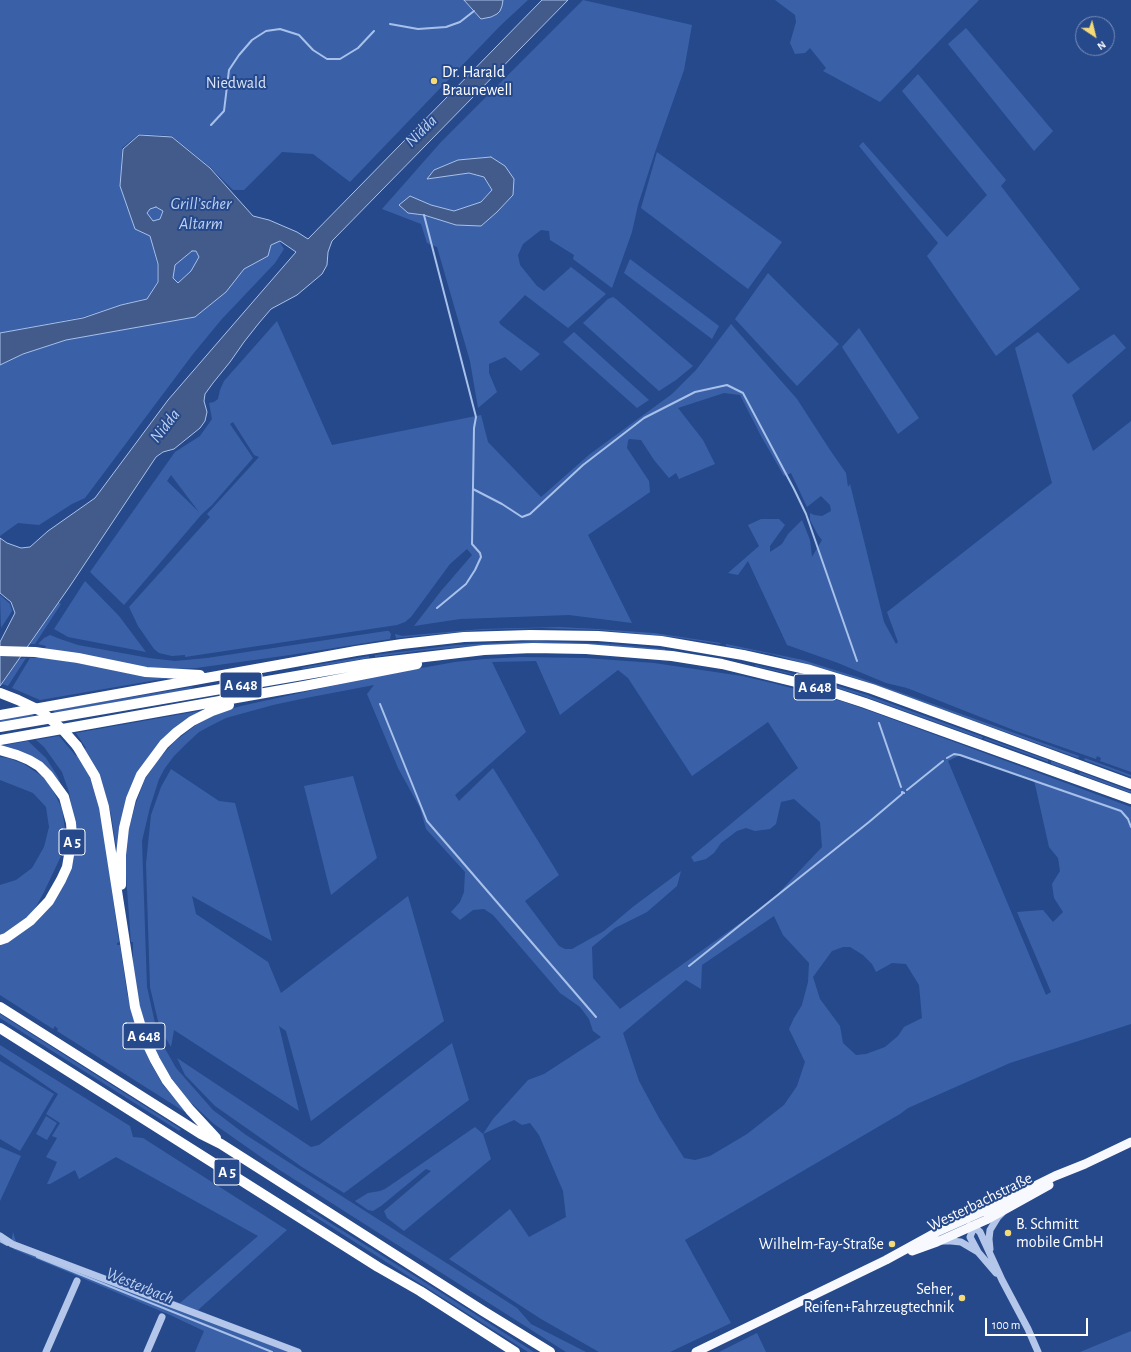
<!DOCTYPE html>
<meta charset="utf-8">
<style>
body{margin:0}
#map{position:relative;width:1131px;height:1352px;overflow:hidden;background:#26498b;font-family:"Alegreya Sans",sans-serif}
canvas{display:block}
.north{position:absolute;left:1075px;top:16px;width:40px;height:40px;box-sizing:border-box;background:#26498b;border:1px solid #7d92b9;border-radius:50%;rotate:145deg;font-size:11px;font-weight:700;line-height:16px;text-align:center;color:#fff}
.north::after{content:'';display:block;margin:auto;width:14px;height:18px;background:#f4db78;clip-path:polygon(50% 0,100% 100%,50% 72%,0 100%)}
.scale{position:absolute;left:985px;top:1318px;width:103px;height:18px;box-sizing:border-box;border:2px solid #fff;border-top:0;padding-left:5px;font-size:12px;line-height:14px;white-space:nowrap;color:#fff;-webkit-text-stroke:3px #26498b;paint-order:stroke}
</style>
<div id="map">
<canvas width="1131" height="1352"></canvas>
<div class="north">N</div>
<div class="scale">100 m</div>
</div>
<script>
const g = document.querySelector('canvas').getContext('2d');
g.lineJoin = 'round';
function paint(path, color) { g.fillStyle = color; g.fill(path, 'evenodd'); }
const poly = rows => new Path2D(rows.map(r => 'M' + r).join(''));
function trace(path, color, width, dash) { g.strokeStyle = color; g.lineWidth = width; g.lineCap = dash ? 'butt' : 'round'; g.setLineDash(dash || []); g.stroke(path); }
function drawText(font, color, halo, rows, align = 'center') {
  g.font = font + ' "Alegreya Sans",sans-serif'; g.lineWidth = 4; g.setLineDash([]); g.textBaseline = 'middle'; g.strokeStyle = halo; g.fillStyle = color; for (const [text, x, y, turn = 0] of rows) {
    g.save(); g.translate(x, y); g.rotate((+turn || 0) * Math.PI / 180); g.textAlign = isNaN(turn) ? turn : align; if (halo) g.strokeText(text, 0, 0); g.fillText(text, 0, 0); g.restore();
  }
}
const green = poly([
 [0,0,464,0,481,19,502,6,503,0,528,0,500,26,350,182,313,154,282,152,244,190,233,190,210,167,172,136,139,134,122,148,120,186,135,229,150,236,157,264,157,282,148,298,120,305,83,317,0,333],
 [583,0,692,25,684,70,655,152,638,205,632,232,612,288,573,259,574,255,550,240,549,231,541,230,523,244,518,255,520,265,537,286,544,291,571,267,606,294,568,328,525,295,499,322,501,325,540,354,521,371,505,357,489,364,489,373,497,392,478,408,470,361,437,247,427,243,421,224,382,209,441,142],
 [491,157,497,212,437,219,424,215,408,213,410,196,431,205,454,211,481,202,492,190,484,177,469,173,427,179,434,170,458,160],
 [775,0,979,0,880,102,823,71,826,68,810,48,805,53,795,54,790,43,796,22,795,15],
 [966,28,1053,131,1034,151,948,44],
 [918,74,1006,180,1001,186,1080,289,996,356,927,256,938,243,859,146,863,142,947,237,987,195,902,91],
 [657,152,782,242,748,289,641,208],
 [156,207,163,210,160,219,153,221,147,213,150,209],
 [279,241,284,249,275,263,221,320,193,354,85,498,72,504,39,525,18,523,0,536,0,365,23,354,66,340,195,317,226,292,244,269,268,256,271,245],
 [192,251,196,251,199,257,191,271,178,283,173,278,175,265],
 [630,259,719,326,712,339,624,273],
 [768,273,839,344,797,386,735,319],
 [613,297,616,299,693,366,676,380,659,391,583,323,608,299],
 [277,321,332,445,481,415,488,442,541,497,590,454,672,394,696,370,731,324,797,399,830,450,846,473,848,487,850,484,884,622,896,644,898,642,887,612,1052,483,1015,348,1038,332,1068,364,1114,334,1126,348,1072,395,1093,451,1131,421,1131,772,1100,761,1101,758,1097,756,1096,759,1016,731,907,688,886,683,838,663,787,645,748,561,738,575,728,573,759,546,748,525,761,519,779,519,785,525,770,546,770,552,782,544,788,534,802,520,810,540,812,557,822,540,818,535,810,520,810,513,814,515,822,516,831,511,830,505,821,496,807,507,791,473,784,476,761,436,740,395,724,393,678,408,703,440,715,464,679,479,676,473,669,478,654,460,641,440,629,439,628,441,627,448,649,481,650,492,588,535,632,623,569,615,460,619,414,626,441,591,472,555,467,549,450,564,411,617,405,622,397,625,185,657,185,655,172,656,159,653,154,649,138,626,129,607,210,517,207,514,259,457,254,455,233,422,230,424,253,458,212,505,202,514,124,605,90,572,175,452,200,436,212,419,209,403,214,402,218,399,220,390,224,381],
 [171,475,199,512,167,481],
 [859,328,919,418,898,434,842,347],
 [574,332,649,400,637,408,563,342],
 [85,581,119,616,146,652,68,637,54,629],
 [0,595,10,604,12,611,1,628],
 [58,602,61,604,35,644,30,644],
 [559,627,597,629,654,633,721,643,720,644,674,637,599,630,541,628,480,630,396,638,395,634,402,636,482,629],
 [386,631,389,631,391,634,390,639,290,655,196,668,174,669,142,667,45,648,46,646,38,644,44,638,50,635,60,639,78,645,149,658,175,661,207,658],
 [537,641,610,644,665,649,665,651,608,646,545,643,462,647,418,651,375,657,375,655,456,645],
 [726,644,803,660,860,678,1079,756,1078,758,855,678,771,654,726,646],
 [38,656,142,675,174,677,40,700,12,688,30,658,38,658],
 [369,656,369,658,302,669,301,668,310,666],
 [521,657,586,658,654,663,742,676,772,683,841,701,870,711,1131,807,1131,1024,1010,1063,908,1108,900,1114,685,1240,731,1323,670,1352,599,1352,541,1319,449,1259,510,1209,529,1237,566,1217,563,1191,539,1135,530,1123,522,1125,514,1120,483,1134,491,1159,404,1231,387,1218,384,1211,431,1171,426,1169,381,1206,373,1211,368,1210,355,1201,368,1193,380,1191,385,1189,475,1127,483,1134,493,1119,528,1080,544,1074,601,1037,593,1031,589,1019,580,1007,560,993,493,915,484,909,473,910,460,920,451,912,460,902,464,892,465,872,426,829,420,808,398,768,367,694,374,685,306,698,273,705,226,718,210,726,199,732,185,745,174,756,165,768,159,779,150,807,142,841,147,987,155,1023,163,1045,176,1068,213,1110,246,1135,517,1308,531,1324,586,1352,566,1352,278,1169,214,1124,187,1099,166,1071,151,1042,138,1001,133,964,133,942,131,942,126,875,126,847,129,828,136,803,145,779,158,760,174,742,196,725,211,717,223,711,241,706,377,676,455,662,484,659],
 [536,661,560,715,618,670,628,678,692,776,768,722,798,768,691,857,694,862,706,859,714,853,721,843,737,831,746,828,755,831,770,829,776,824,781,802,794,799,820,822,822,847,771,901,620,1009,593,978,592,947,615,928,647,912,677,886,681,871,634,906,604,931,572,949,565,949,559,946,525,901,559,875,493,768,459,801,455,795,526,732,492,662],
 [960,755,1034,780,1049,847,1058,858,1060,871,1052,884,1054,898,1063,912,1053,922,1043,910,1017,912,1051,992,1046,995,948,761],
 [774,916,783,935,809,963,808,982,802,1005,794,1018,789,1029,805,1062,797,1086,784,1105,747,1134,710,1156,695,1160,684,1158,659,1118,639,1081,623,1033,686,980,701,989,702,965],
 [843,947,850,947,863,955,872,964,876,972,892,963,906,964,919,985,922,1018,904,1027,898,1036,885,1047,866,1054,856,1055,843,1043,840,1026,820,999,813,977,832,951],
 [26,658,8,686,2,684,19,659],
 [755,665,815,679,867,695,983,737,982,739,860,695,794,675,755,666],
 [192,687,193,688,182,691,64,711,55,713,53,710],
 [205,710,148,759,117,853,111,814,101,780,84,749,86,748,76,733],
 [32,714,34,716,0,722,0,720],
 [59,736,76,756,78,755,88,773,100,805,119,942,117,943,117,945,120,945,127,993,137,1032,150,1062,163,1085,188,1114,57,1031,58,1029,55,1026,53,1029,0,995,0,945,53,901,74,820,69,792,62,772,44,747,36,740],
 [985,738,1048,760,1048,762,984,739],
 [28,741,46,758,58,777,61,785,0,746],
 [0,757,8,758,24,764,43,777,52,788,62,809,65,829,61,856,44,892,37,905,29,917,0,936,0,885,16,880,32,868,44,847,49,827,46,807,33,793,0,780],
 [1085,758,1131,775,1131,777,1084,760],
 [1051,761,1066,766,1075,770,1074,772,1051,764],
 [171,769,219,801,235,803,272,941,192,896,196,914,268,962,281,993,408,896,444,1021,311,1121,286,1031,279,1026,299,1111,174,1030,171,1047,163,1034,158,1021,150,987,146,864,151,815,161,787],
 [1080,772,1131,791,1131,793,1079,774],
 [353,776,377,858,331,895,304,786],
 [0,1014,181,1129,179,1131,0,1018],
 [452,1043,469,1100,344,1193,302,1167,215,1106,185,1075,177,1058,311,1147,319,1145],
 [0,1045,130,1126,133,1137,143,1138,287,1230,198,1310,301,1352,195,1352,204,1331,170,1315,13,1249,12,1238,13,1232,16,1242,180,1303,258,1236,116,1157,79,1179,75,1170,50,1184,47,1184,57,1162,46,1157,57,1138,52,1136,60,1123,46,1114,58,1094,0,1054],
 [0,1061,54,1094,20,1151,0,1139],
 [46,1116,57,1123,47,1140,36,1134],
 [0,1147,21,1156,0,1201],
 [308,1209,453,1300,534,1352,528,1352,306,1211],
 [1131,1331,1131,1352,1080,1352],
 [757,1333,766,1352,719,1352]
]);
const water = poly([
 [464,0,503,0,502,6,500,11,497,14,491,17,481,19,464,0],
 [542,0,568,0,332,241,328,252,327,265,322,274,297,295,271,309,259,323,244,342,230,362,213,383,205,394,204,401,207,412,205,421,200,428,174,449,163,452,156,457,70,586,0,686,0,642,15,613,11,602,0,593,0,538,7,543,21,548,30,547,48,531,95,498,168,400,296,252,280,241,271,245,268,256,244,269,226,292,195,317,66,340,23,354,0,365,0,333,83,318,121,305,147,299,158,282,158,264,150,236,135,229,120,186,123,149,139,135,172,137,210,168,253,216,269,220,297,232,308,239,542,0],
 [156,207,163,211,160,219,153,221,147,213,150,209,156,207],
 [192,251,196,251,199,257,191,271,178,283,173,278,175,265,192,251],
 [491,157,505,166,514,179,513,195,497,212,481,226,456,225,424,215,408,213,399,205,410,196,431,205,454,211,481,202,492,190,484,177,469,173,427,179,434,170,458,160,491,157]
]);
const stream = poly([
 [390,24,418,29,446,27,460,22,474,11],
 [211,125,224,111,229,70,239,55,252,40,266,31,280,29,299,35,313,50,327,59,340,59,358,48,374,31],
 [424,215,476,417,474,428,472,544,480,553,481,557,475,570,466,584,437,608],
 [473,489,502,504,522,517,530,514,583,465,644,418,695,392,727,385,743,393,794,489,806,514,857,661],
 [380,704,427,821,596,1017],
 [879,723,901,787],
 [947,758,954,754,960,755,1121,811,1128,819,1131,827],
 [907,790,943,761],
 [689,966,869,822,902,794,902,792,904,793],
 [0,1241,7,1245],
 [37,1257,272,1352]
]);
const minor = poly([
 [975,1224,970,1237,978,1252,996,1273],
 [970,1225,973,1226,980,1232,1002,1280,1028,1329,1038,1352],
 [0,1236,12,1244,298,1352],
 [941,1241,951,1241,961,1242,978,1252],
 [990,1249,989,1239,990,1230,998,1217,1002,1213],
 [46,1352,77,1281],
 [147,1352,162,1317]
]);
const major = poly([
 [912,1251,937,1242,986,1220,1049,1185],
 [696,1352,886,1260,937,1232,984,1211,1055,1176,1085,1164,1131,1142]
]);
const highway = poly([
 [0,651,35,652,78,658,146,672,200,675],
 [0,715,356,651,402,644,464,637,530,635,598,636,661,641,696,647,743,655,810,670,872,689,1131,784],
 [0,727,366,664,484,650,533,648,586,649,672,656,722,664,816,687,865,703,1131,799],
 [0,740,304,686,417,664],
 [77,746,95,776,104,807,135,1007,144,1037,155,1060,167,1081,190,1110,216,1138],
 [0,750,17,755,29,760,39,766,48,775,64,797,71,823,72,837,67,867,61,880,49,901,30,921,6,938,0,940],
 [121,885,121,855,124,828,131,799,141,775,164,744,177,732,192,721,212,711,229,705],
 [0,1007,201,1134,221,1144,483,1311,550,1352],
 [0,1028,378,1267,420,1291,515,1352]
]);
const highwayBridge = poly([
 [0,693,18,700,41,711,63,730,77,746]
]);
const markers = [
 [434,81,4,"#f4db78"],
 [1008,1233,4,"#f4db78"],
 [892,1244,4,"#f4db78"],
 [962,1298,4,"#f4db78"]
];
const shields = [
 [241,685,42],
 [815,687,42],
 [72,842,26],
 [144,1036,42],
 [227,1172,26]
];
const shieldNames = [
 ["A 648",241,685],
 ["A 648",815,687],
 ["A 5",72,842],
 ["A 648",144,1036],
 ["A 5",227,1172]
];
const poiNames = [
 ["Dr. Harald",442,72],
 ["Braunewell",442,90],
 ["B. Schmitt",1016,1224],
 ["mobile GmbH",1016,1242],
 ["Wilhelm-Fay-Straße",884,1244,"right"],
 ["Seher,",954,1289,"right"],
 ["Reifen+Fahrzeugtechnik",954,1307,"right"]
];
const parkNames = [
 ["Niedwald",236,83]
];
const streetNames = [
 ["Westerbachstraße",980,1202,-26]
];
const waterNames = [
 ["Nidda",421,131,-45],
 ["Grill’scher",201,204],
 ["Altarm",201,224],
 ["Nidda",165,426,-52],
 ["Westerbach",140,1286,22]
];
paint(green, '#3a61a8');
paint(water, '#425b8b');
trace(water, '#a8c1eb', 1);
trace(stream, '#a8c1eb', 2);
trace(minor, '#b4c7ea', 7);
trace(major, '#f7f9fe', 9);
trace(highway, '#fff', 10);
trace(highwayBridge, '#fff', 10);
for (const [x, y, r, color] of markers) { const dot = new Path2D(); dot.arc(x, y, r, 0, 2 * Math.PI); g.fillStyle = color; g.fill(dot); trace(dot, '#26498b', 1.5); }
for (const [x, y, w] of shields) { const box = new Path2D(); box.roundRect(x - w / 2, y - 13, w, 26, 3); g.fillStyle = '#26498b'; g.fill(box); trace(box, '#fff', 1); }
drawText('bold 15px', '#fff', null, shieldNames);
drawText('16px', '#fff', '#26498b', poiNames, 'left');
drawText('16px', '#d8e3f8', '#26498b', parkNames);
drawText('16px', '#fff', '#26498b', streetNames);
drawText('italic 17px', '#c0d2f1', '#26498b', waterNames);
</script>
